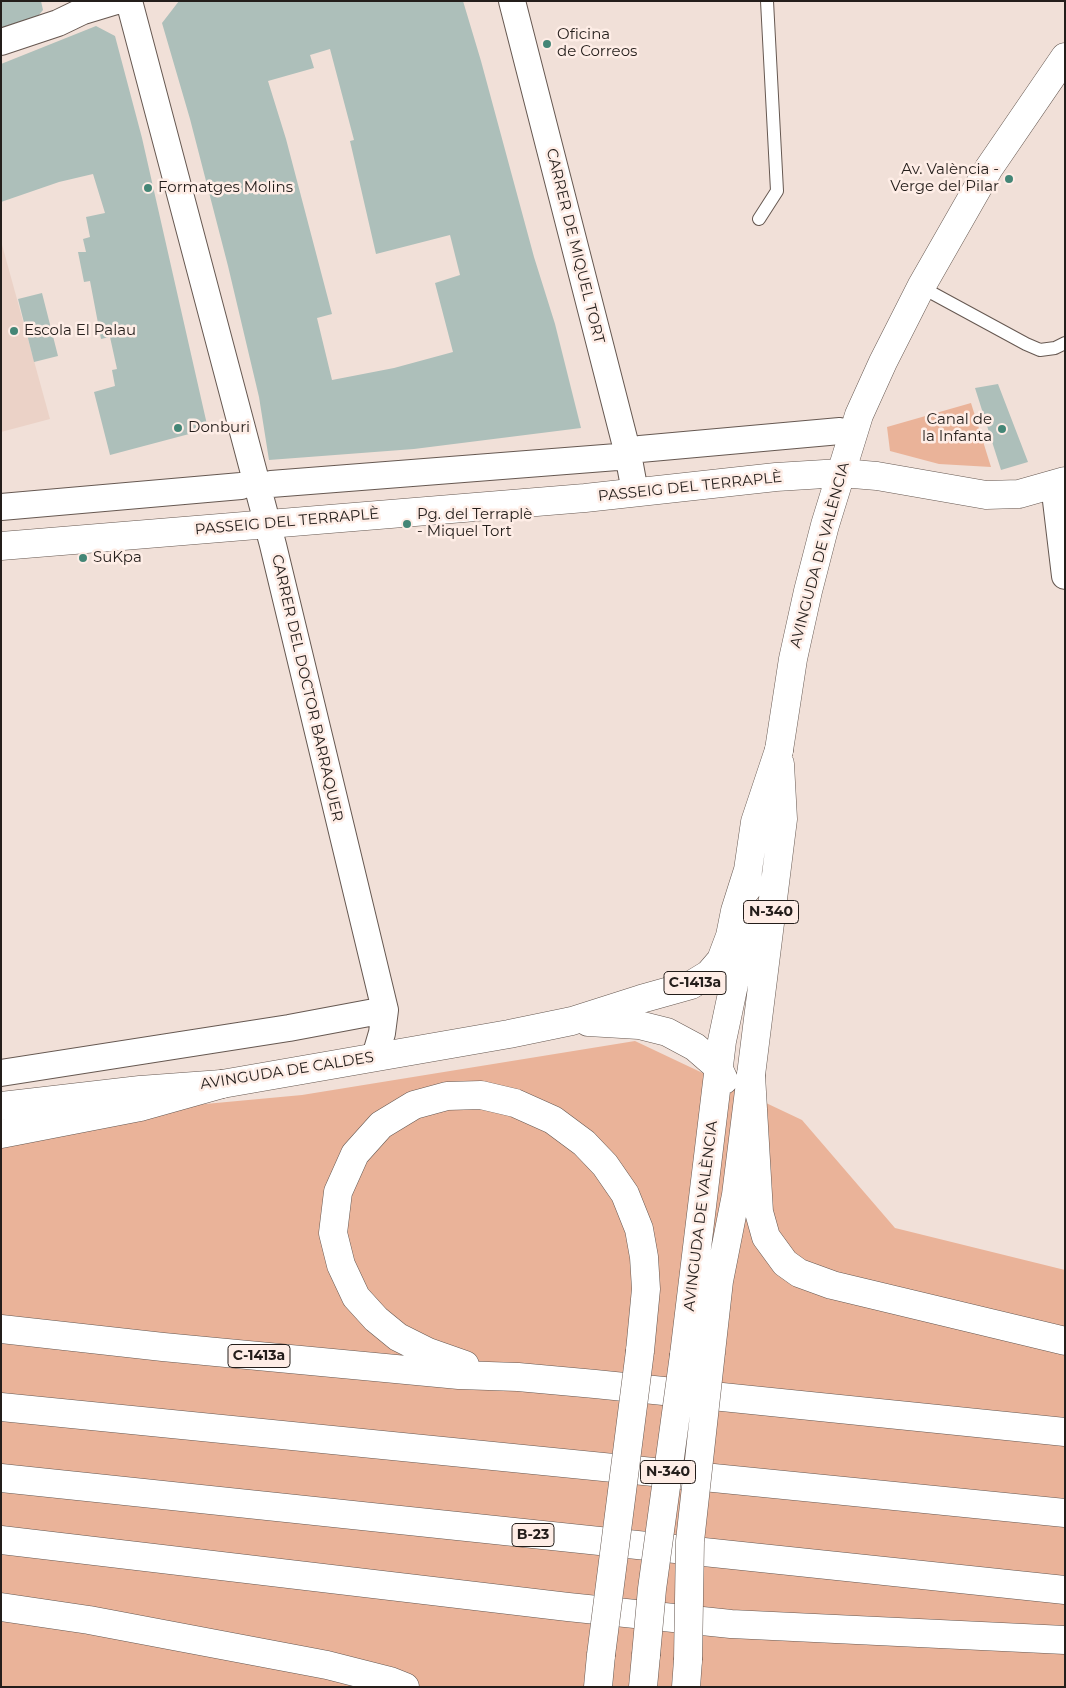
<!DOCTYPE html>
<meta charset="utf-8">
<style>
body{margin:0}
#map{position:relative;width:1066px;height:1688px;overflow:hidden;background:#f1e0d8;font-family:Montserrat,sans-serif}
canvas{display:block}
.frame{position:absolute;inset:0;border:2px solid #241e1b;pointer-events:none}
</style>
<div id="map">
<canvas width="1066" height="1688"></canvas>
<div class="frame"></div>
</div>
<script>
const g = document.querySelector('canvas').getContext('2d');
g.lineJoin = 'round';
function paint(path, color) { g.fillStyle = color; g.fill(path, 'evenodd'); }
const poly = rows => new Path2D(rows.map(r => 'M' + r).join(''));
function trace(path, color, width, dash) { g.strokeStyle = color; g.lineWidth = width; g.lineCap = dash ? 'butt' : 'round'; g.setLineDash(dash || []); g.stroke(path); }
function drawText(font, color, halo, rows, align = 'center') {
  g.font = font + ' Montserrat,sans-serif'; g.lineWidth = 5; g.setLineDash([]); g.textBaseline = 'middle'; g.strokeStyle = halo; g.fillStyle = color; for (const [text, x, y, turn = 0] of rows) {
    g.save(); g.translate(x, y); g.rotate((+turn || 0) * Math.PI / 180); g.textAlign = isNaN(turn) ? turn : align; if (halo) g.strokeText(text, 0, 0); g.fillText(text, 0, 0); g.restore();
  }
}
const built = poly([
 [1,241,50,419,1,432]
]);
const green = poly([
 [971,403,991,467,939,464,890,451,887,427],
 [635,1041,802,1120,895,1228,1065,1270,1065,1687,1,1687,1,1123,302,1095]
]);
const building = poly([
 [1,1,41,1,43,10,34,21,1,32],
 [179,1,463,1,481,61,534,257,555,324,581,428,414,449,269,460,259,397,228,266,190,119,162,23],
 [330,49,354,140,350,141,376,254,450,235,460,275,435,283,453,352,394,368,332,380,317,318,332,314,286,139,268,81,314,68,310,55],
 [96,26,115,36,142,138,208,429,110,455,94,392,115,386,112,370,117,369,110,337,101,339,90,281,84,282,78,252,86,252,83,239,90,237,86,217,105,213,93,174,59,182,1,202,1,64],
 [42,293,58,356,34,362,18,299],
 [998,384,1028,462,1001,470,975,388]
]);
const lane = poly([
 [759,219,777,191,767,1],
 [921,287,1026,344,1040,350,1055,348,1065,343]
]);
const street = poly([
 [129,1,273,545,385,1010,382,1033,375,1057],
 [512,1,628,454,635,492],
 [1,42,58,23,83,11,116,1],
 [640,449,840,431],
 [271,484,617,457],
 [1054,484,1065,576],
 [1,507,241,486],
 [1,1073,289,1028,385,1010]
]);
const secondary = poly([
 [1,546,585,498,776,477,841,473,877,476,986,495,1019,494,1065,481],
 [779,750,793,659,808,591,825,525,859,415,883,362,921,287,989,168,1065,57]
]);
const primary = poly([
 [747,889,748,870,755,822,779,750],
 [588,1022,639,1025,667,1032,695,1047,718,1067,724,1080],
 [1,1106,140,1090,222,1084,509,1034,572,1021,641,999,691,985,709,974,721,960,730,936,735,911,748,870],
 [711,1352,719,1281,736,1195,783,819,780,764],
 [684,1355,722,1041,745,932],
 [1,1607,89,1620,327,1665,390,1681,405,1687]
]);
const highway = poly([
 [751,1075,759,1212,766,1237,785,1263,799,1273,832,1285,1065,1341],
 [1,1134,140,1107,222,1084],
 [1,1329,163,1347,459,1375,518,1377,595,1384,1065,1432],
 [465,1365,428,1352,398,1337,376,1319,356,1297,341,1265,333,1233,338,1192,355,1154,381,1125,414,1105,447,1096,481,1095,515,1103,553,1120,584,1143,605,1165,625,1194,639,1229,644,1257,646,1289,640,1351],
 [1,1407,1065,1513],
 [1,1478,1065,1590],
 [1,1540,568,1607,731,1624,1065,1640],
 [598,1687,601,1655],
 [643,1687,646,1655],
 [686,1687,688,1660]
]);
const highwayBridge = poly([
 [601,1655,640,1351],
 [646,1655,652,1589,684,1355],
 [688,1660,690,1541,711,1352]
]);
const markers = [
 [547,44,5,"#448676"],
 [1009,179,5,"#448676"],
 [148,188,5,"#448676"],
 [14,331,5,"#448676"],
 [178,428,5,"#448676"],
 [1002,429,5,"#448676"],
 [407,524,5,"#448676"],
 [83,558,5,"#448676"]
];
const shields = [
 [771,912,55],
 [695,983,62],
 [259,1356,62],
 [668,1472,55],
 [533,1535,42]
];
const shieldNames = [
 ["N-340",771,912],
 ["C-1413a",695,983],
 ["C-1413a",259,1356],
 ["N-340",668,1472],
 ["B-23",533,1535]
];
const poiNames = [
 ["Oficina",557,35],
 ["de Correos",557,52],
 ["Av. València -",999,170,"right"],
 ["Verge del Pilar",999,187,"right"],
 ["Formatges Molins",158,188],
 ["Escola El Palau",24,331],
 ["Canal de",992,420,"right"],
 ["la Infanta",992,437,"right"],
 ["Donburi",188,428],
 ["Pg. del Terraplè",417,515],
 ["- Miquel Tort",417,532],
 ["SuKpa",93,558]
];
const streetNames = [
 ["CARRER DE MIQUEL TORT",575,246,76],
 ["PASSEIG DEL TERRAPLÈ",690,487,-6],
 ["PASSEIG DEL TERRAPLÈ",287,522,-5],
 ["AVINGUDA DE VALÈNCIA",820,555,-75],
 ["CARRER DEL DOCTOR BARRAQUER",307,688,77],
 ["AVINGUDA DE CALDES",287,1071,-9],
 ["AVINGUDA DE VALÈNCIA",701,1216,-83]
];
paint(built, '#ebd2c7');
paint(green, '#eab399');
paint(building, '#adbfba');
trace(lane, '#665851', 14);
trace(street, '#665851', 28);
trace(secondary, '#665851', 29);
trace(primary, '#665851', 29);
trace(highway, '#665851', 29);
trace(lane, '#fff', 12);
trace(street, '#fff', 26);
trace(secondary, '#fff', 28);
trace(primary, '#fff', 28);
trace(highway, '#fff', 28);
trace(highwayBridge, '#665851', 29, []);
trace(highwayBridge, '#fff', 28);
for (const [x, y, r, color] of markers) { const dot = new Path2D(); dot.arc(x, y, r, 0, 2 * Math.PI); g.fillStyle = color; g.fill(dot); trace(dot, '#feede6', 2); }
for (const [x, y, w] of shields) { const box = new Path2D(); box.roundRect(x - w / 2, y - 11.5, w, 23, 4); g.fillStyle = '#feede6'; g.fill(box); trace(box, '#241e1b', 1); }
drawText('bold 14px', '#241e1b', null, shieldNames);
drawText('15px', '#241e1b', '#feede6', poiNames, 'left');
drawText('15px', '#241e1b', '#feede6', streetNames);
</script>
